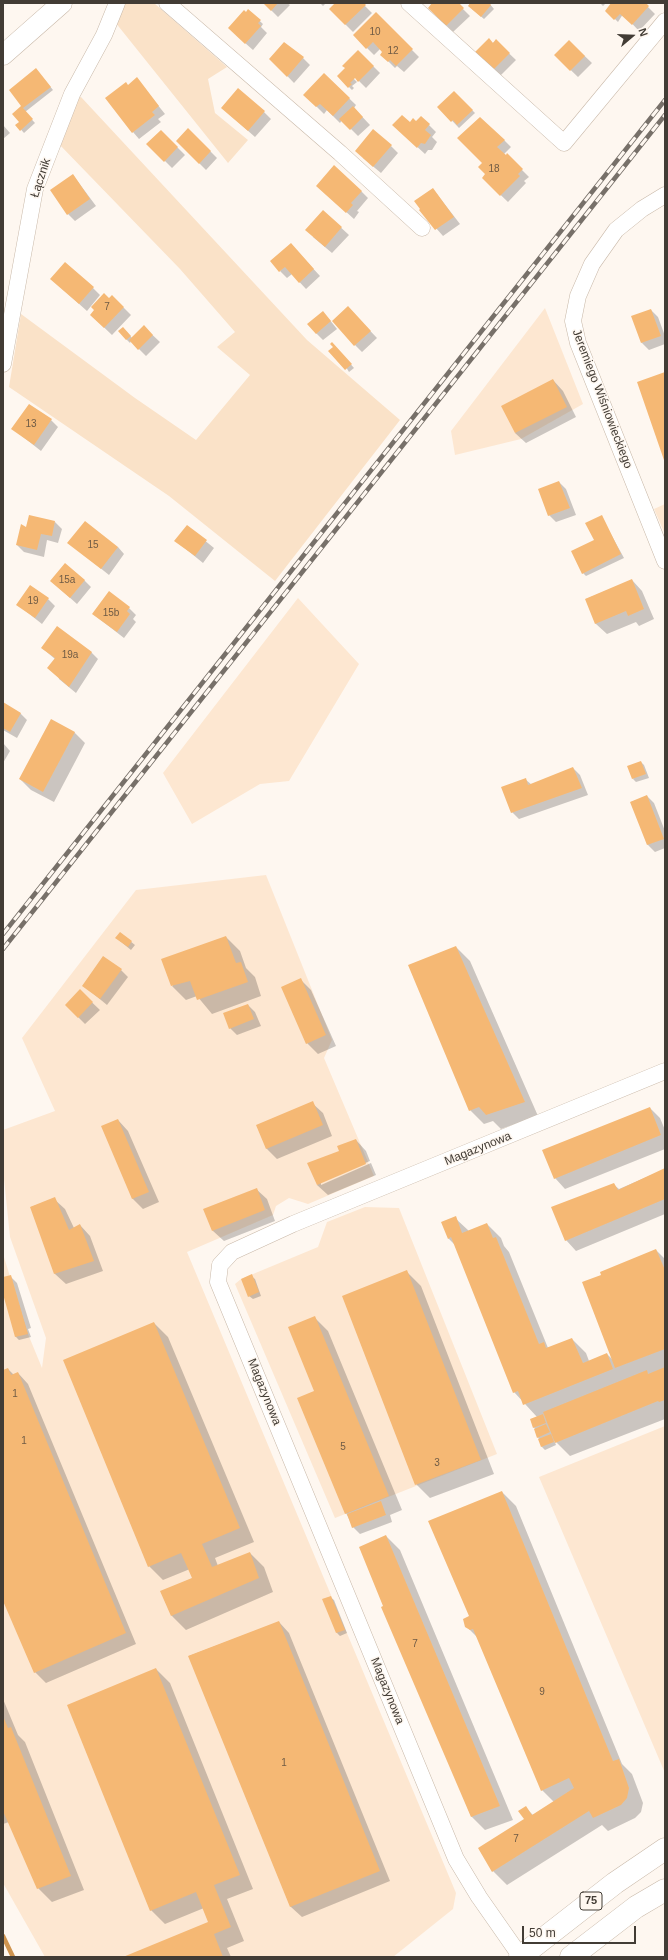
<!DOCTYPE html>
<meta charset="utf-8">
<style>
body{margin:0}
#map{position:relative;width:668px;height:1960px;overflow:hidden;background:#fef7f0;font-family:Arial,sans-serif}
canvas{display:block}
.frame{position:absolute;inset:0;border:4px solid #423c35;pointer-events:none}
.north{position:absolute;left:612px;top:16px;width:40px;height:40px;-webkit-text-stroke:3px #fef7f0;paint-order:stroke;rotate:71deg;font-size:11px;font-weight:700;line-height:16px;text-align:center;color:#423c35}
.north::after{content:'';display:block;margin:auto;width:14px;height:18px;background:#423c35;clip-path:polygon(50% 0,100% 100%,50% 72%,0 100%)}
.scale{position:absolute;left:522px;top:1926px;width:114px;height:18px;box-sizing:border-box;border:2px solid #423c35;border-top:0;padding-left:5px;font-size:12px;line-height:14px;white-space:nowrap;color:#423c35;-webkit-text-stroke:3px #fef7f0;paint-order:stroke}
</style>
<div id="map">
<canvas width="668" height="1960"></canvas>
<div class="frame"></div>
<div class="north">N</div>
<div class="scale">50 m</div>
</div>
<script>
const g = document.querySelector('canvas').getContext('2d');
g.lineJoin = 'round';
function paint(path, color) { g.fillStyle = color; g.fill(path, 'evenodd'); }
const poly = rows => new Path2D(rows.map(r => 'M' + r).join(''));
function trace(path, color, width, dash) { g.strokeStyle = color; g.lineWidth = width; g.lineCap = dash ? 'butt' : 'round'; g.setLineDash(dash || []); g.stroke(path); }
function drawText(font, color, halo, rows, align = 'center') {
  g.font = font + ' Arial,sans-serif'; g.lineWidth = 3; g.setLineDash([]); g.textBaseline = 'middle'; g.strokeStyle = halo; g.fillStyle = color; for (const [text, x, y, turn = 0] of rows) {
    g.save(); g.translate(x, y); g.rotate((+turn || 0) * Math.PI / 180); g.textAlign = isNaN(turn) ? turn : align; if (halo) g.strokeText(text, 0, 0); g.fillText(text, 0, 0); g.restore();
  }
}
const built = poly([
 [545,308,583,404,521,439,455,455,451,431],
 [665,504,665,534,654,509],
 [298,598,359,664,289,781,260,784,192,824,163,773],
 [266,875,332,1040,324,1058,374,1176,308,1204,289,1198,276,1206,273,1215,187,1252,456,1893,453,1909,393,1957,45,1957,3,1883,3,1254,28,1334,42,1368,46,1338,10,1237,3,1169,3,1130,55,1111,22,1038,136,890],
 [365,1207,399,1208,497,1454,335,1518,235,1284,241,1279,318,1247,327,1222],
 [665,1426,665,1773,539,1477]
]);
const green = poly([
 [121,3,154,3,227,67,208,79,215,113,248,140,228,163,115,22],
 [81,97,307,340,400,420,275,581,169,496,9,387,21,314,135,398,196,440,250,375,217,347,235,332,180,269,58,143,73,99]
]);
const shadow = poly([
 [264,3,287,3,290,5,278,17],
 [320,3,326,3,323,6],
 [337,3,362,3,372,13,353,32,330,9],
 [434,3,457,3,470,16,453,32,429,8],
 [472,3,489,3,494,9,484,19,472,9],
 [600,3,606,3,603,6],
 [612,3,644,3,655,14,639,31,623,14,618,22,607,11],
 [248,10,263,24,261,27,267,33,253,50,236,35],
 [376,14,419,57,404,72,397,66,395,68,382,55,384,52,380,49,374,55,354,35],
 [496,41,516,60,500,76,476,52],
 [569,41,592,63,578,77,555,55],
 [358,51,380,73,366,88,344,66],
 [303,58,310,65,294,83,271,59],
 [345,70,357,82,352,86,354,88,352,90,338,76],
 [39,73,53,90,25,112,35,123,24,133,17,125,21,122,23,106],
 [324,74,356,105,354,108,370,125,358,136,342,120,340,123,327,110,324,114,305,95],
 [137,79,165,114,158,119,161,122,139,139,133,132,128,86],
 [454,92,475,113,459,128,439,107],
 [264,112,271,119,255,137,230,115],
 [416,123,429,125,436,132,432,137,437,142,432,150,428,150,425,154,401,132],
 [3,125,10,133,3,139],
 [188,129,217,158,206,170,177,141],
 [161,131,185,155,172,168,148,144],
 [459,139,504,140,511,147,504,154,506,157,507,155,529,177,524,181,526,183,508,202,483,178,487,174,483,163],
 [391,146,398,153,381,173,363,158],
 [73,175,96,206,75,221,68,214],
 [433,189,460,224,443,236,421,211],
 [361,191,368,198,357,211,359,212,354,219,324,192],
 [323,211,349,235,332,253,313,237],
 [298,252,320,276,306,289,292,274,287,278,280,271],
 [59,286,93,288,100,295,87,311],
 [112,296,131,315,112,335,91,315],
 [651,310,658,317,665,336,665,344,649,350,642,343,632,317],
 [355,315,377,338,362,352,355,345],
 [329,319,337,329,323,340,316,333],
 [144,327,160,342,146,356,131,341,130,343,126,339,126,331,132,338],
 [335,346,354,368,349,372,334,347],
 [553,380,563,391,576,417,526,443,515,433],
 [51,420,58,427,41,451,13,429],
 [559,482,566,489,576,515,556,522,549,515],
 [601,516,624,558,586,576,583,573,595,540],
 [55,522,62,529,58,543,47,540,44,557,24,552,17,545,27,529],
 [187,526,214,548,203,563,176,541],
 [69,543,118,547,124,554,109,575],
 [84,580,91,587,77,604,51,581],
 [632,580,642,591,654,619,639,626,636,622,607,634,596,624,586,599],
 [48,599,55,606,42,624,18,605],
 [129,608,136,615,133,619,136,622,124,638,93,614],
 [42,648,91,652,98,659,76,693,59,679,55,659],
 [3,703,20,713,27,720,17,738,3,730],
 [74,732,85,743,54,802,31,790,20,779],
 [3,743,10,751,3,763],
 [641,762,644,765,649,778,636,782,633,779],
 [573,768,580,775,588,795,519,819,512,812,525,779,532,785],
 [647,796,654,803,665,831,665,848,655,852,648,845,631,802],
 [120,933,135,945,131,950,120,941],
 [226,937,240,951,246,968,255,977,261,996,212,1014,197,996,186,1000,172,986],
 [456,947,470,961,538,1116,501,1129,493,1121,484,1124,470,1110],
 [121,970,128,977,107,1005,84,986],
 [301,980,311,990,336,1046,318,1054,307,1043],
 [80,991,100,1010,85,1024,66,1005],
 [248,1005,255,1012,261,1026,237,1035,230,1028],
 [312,1103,323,1113,332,1136,277,1159,267,1149,257,1126],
 [650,1108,660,1118,665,1130,665,1149,565,1189,555,1178],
 [118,1120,128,1131,159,1202,143,1209,132,1198],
 [356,1140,366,1151,370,1161,321,1182,321,1185,371,1163,376,1175,328,1195,317,1185,340,1152],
 [665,1169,665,1214,576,1251,566,1240,613,1184,619,1189],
 [256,1189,267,1199,275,1221,224,1241,213,1231,205,1210],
 [54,1199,65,1209,74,1228,80,1225,90,1236,103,1271,66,1284,55,1274,31,1207],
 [455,1218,469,1231,487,1224,501,1238,504,1246,509,1252,548,1348,572,1339,586,1353,589,1361,607,1354,613,1360,602,1275,656,1250,665,1259,665,1419,570,1456,554,1440,556,1445,545,1450,542,1447,534,1427,537,1417,514,1392,456,1246,448,1238],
 [407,1272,421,1286,494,1474,430,1498,416,1484],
 [10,1276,17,1283,31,1328,28,1329,31,1337,19,1340,16,1337,3,1291,3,1278],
 [251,1276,255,1279,261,1296,253,1299,249,1296],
 [314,1317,328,1331,402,1510,390,1515,392,1522,360,1534,353,1527,346,1513,315,1391],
 [154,1323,168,1337,254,1542,215,1558,218,1566,250,1553,264,1567,273,1592,186,1630,172,1616,161,1592,193,1578,190,1569,163,1580,149,1566],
 [8,1369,14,1375,18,1373,28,1384,136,1644,46,1683,35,1672,3,1596,3,1371],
 [502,1492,516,1506,622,1764,632,1774,643,1803,641,1812,635,1818,608,1831,602,1825,507,1885,493,1871,479,1849,525,1820,526,1808,533,1815,554,1802,542,1790,478,1638,466,1626,470,1617],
 [386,1536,400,1550,513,1820,485,1830,471,1816,384,1606],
 [330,1597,334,1600,347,1633,340,1636,337,1633,324,1600],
 [279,1622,289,1633,390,1881,302,1917,291,1907,189,1656],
 [156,1669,170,1683,253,1889,227,1899,244,1941,227,1948,231,1957,126,1957,210,1923,204,1908,165,1924,151,1910],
 [3,1699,18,1735,25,1742,84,1890,52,1902,38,1888,9,1822,3,1824]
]);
const stream = poly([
 [3,1936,13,1957]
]);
const building = poly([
 [263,3,278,3,271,11],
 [335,3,364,3,366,5,345,25,329,9],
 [432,3,459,3,464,8,446,26,428,8],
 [470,3,489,3,491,5,481,17,468,6],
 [611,3,646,3,649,6,632,25,620,14,614,20,605,11],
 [248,9,261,20,258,23,261,26,245,44,228,28,244,10,246,12],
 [376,12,413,49,396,66,390,60,388,62,380,55,382,52,373,42,366,49,353,35],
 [489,38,493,43,496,39,510,53,493,70,475,52],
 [569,40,585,56,570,71,554,55],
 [284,42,304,57,287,77,269,59],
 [358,50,374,66,358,82,355,78,350,83,352,84,348,88,337,76,345,68,342,66],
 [36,68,51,87,23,108,33,119,20,131,15,125,19,122,12,114,21,106,9,90],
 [324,73,350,98,333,116,320,104,316,107,303,95],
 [137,77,159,106,152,112,155,115,132,133,105,98,126,82,128,85],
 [238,88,265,111,248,131,221,108],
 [454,91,473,110,457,125,453,120,451,122,437,107],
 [353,106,363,117,350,130,339,119],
 [402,115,410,122,413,118,416,121,421,116,430,124,425,130,431,135,425,144,421,143,417,148,392,125],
 [480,117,505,140,497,147,506,155,507,153,523,169,518,174,520,176,500,196,482,178,485,174,478,167,482,163,457,138],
 [188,128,211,151,199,164,176,141],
 [373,129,392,145,373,167,355,151],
 [161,130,178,147,164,162,146,144],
 [334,165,362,191,351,203,353,205,346,213,316,186],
 [73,174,90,199,67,215,50,190],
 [433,188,454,217,435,230,419,210,420,209,414,201],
 [323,210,342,227,325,247,305,230],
 [291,243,314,269,299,283,285,267,279,272,270,261],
 [65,262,94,287,79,304,50,279],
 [104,293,109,298,112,295,124,307,104,328,90,315,94,310,91,307],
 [348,306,371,331,354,346,332,321],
 [651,309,661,336,641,343,631,316],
 [323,311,331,321,316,334,307,324],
 [144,325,153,335,138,350,129,340],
 [123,327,131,336,126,340,118,331],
 [332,342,352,364,345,370,328,351,333,347,330,344],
 [665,372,665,463,637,382],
 [553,379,567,407,515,433,501,406],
 [29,404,52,419,34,445,11,429],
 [559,481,570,508,548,516,538,489],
 [29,515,55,521,52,536,41,534,37,550,16,545,21,524,26,527],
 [602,515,621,554,582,574,571,551,594,540,585,523],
 [85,521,118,547,101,569,67,543],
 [187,525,207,540,195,556,174,541],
 [65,563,85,580,70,598,50,581],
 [632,579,644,609,628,616,626,611,595,624,585,599],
 [30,585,49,598,35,618,16,605],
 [109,591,130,607,127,611,130,614,117,632,92,614],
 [57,626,92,652,69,687,47,668,55,658,41,648],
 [3,702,21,713,10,732,3,728],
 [51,719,75,732,43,792,19,779],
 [641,761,646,774,632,779,627,766],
 [573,767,582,788,511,813,501,787,526,778,528,785],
 [647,795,664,839,647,845,630,802],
 [120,932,132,941,128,947,115,938],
 [226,936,236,963,241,962,248,982,197,1000,190,981,171,986,161,959],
 [456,946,525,1102,486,1115,479,1107,469,1111,408,965],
 [103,956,122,969,100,999,82,986],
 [301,978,326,1035,306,1044,281,987],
 [80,989,93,1002,78,1018,65,1005],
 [248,1004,254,1019,229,1029,223,1013],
 [313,1101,323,1125,266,1149,256,1125],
 [650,1107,661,1135,554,1179,542,1150],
 [118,1119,149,1192,132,1199,101,1126],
 [356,1139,366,1164,317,1185,307,1163,339,1151,337,1146],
 [665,1168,665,1199,565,1241,551,1207,614,1183,618,1190],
 [257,1188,265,1210,212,1231,203,1209],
 [55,1197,69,1230,80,1224,94,1261,54,1274,30,1207],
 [456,1216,462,1233,487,1223,493,1238,496,1237,539,1344,544,1342,546,1348,572,1338,583,1363,607,1353,613,1369,523,1405,518,1391,513,1393,451,1237,448,1239,441,1222],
 [656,1249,665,1270,665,1349,615,1368,582,1282,601,1275,600,1272],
 [407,1270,481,1460,415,1485,342,1296],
 [252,1274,259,1292,248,1297,241,1279],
 [11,1275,28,1334,15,1337,3,1294,3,1277],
 [315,1316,389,1496,345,1514,297,1398,314,1391,288,1327],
 [154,1322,240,1528,202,1544,212,1567,250,1552,259,1578,171,1616,160,1591,192,1578,181,1553,148,1567,63,1360],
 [665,1367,665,1400,659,1402,658,1401,555,1443,543,1412,647,1370,648,1374],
 [8,1368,11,1375,18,1372,126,1633,34,1673,3,1601,3,1370],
 [543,1414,546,1423,533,1428,530,1419],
 [546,1424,550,1432,537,1438,534,1429],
 [551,1434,554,1442,541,1447,538,1439],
 [502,1491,613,1761,619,1759,629,1788,627,1798,621,1805,593,1818,589,1811,492,1872,478,1848,524,1819,518,1811,526,1806,532,1815,574,1788,569,1778,541,1791,473,1629,470,1630,465,1627,463,1619,469,1616,428,1521],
 [381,1501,386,1515,352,1528,347,1514],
 [386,1535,500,1806,471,1817,381,1607,383,1606,359,1547],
 [331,1596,345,1630,336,1633,322,1599],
 [279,1621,380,1871,290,1907,188,1656],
 [156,1668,240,1875,214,1885,231,1927,214,1934,223,1957,123,1957,208,1922,196,1892,150,1911,67,1705],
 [3,1716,8,1728,11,1727,71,1876,37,1889,3,1811]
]);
const minor = poly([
 [167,3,340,153,422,228],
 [409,3,564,143,665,21],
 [665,195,642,209,616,230,592,264,578,296,573,321,578,343,665,561],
 [3,364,35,189,72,94,104,35,117,3],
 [521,1957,479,1897,456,1859,218,1282,220,1265,232,1252,293,1224,665,1071]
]);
const tertiary = poly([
 [3,55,62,3]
]);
const primary = poly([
 [520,1957,615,1883,665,1849],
 [571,1957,636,1907,665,1890]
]);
const rail = poly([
 [3,934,665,100],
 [3,949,665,115]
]);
const numberNames = [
 ["10",375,32],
 ["12",393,51],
 ["18",494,169],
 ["7",107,307],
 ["13",31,424],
 ["15",93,545],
 ["15a",67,580],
 ["19",33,601],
 ["15b",111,613],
 ["19a",70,655],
 ["1",15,1394],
 ["1",24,1441],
 ["5",343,1447],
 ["3",437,1463],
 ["7",415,1644],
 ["9",542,1692],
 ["1",284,1763],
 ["7",516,1839]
];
const shields = [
 [591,1901,22]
];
const shieldNames = [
 ["75",591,1901]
];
const streetNames = [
 ["Łącznik",41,178,-72],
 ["Jeremiego Wiśniowieckiego",602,399,69],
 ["Magazynowa",478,1149,-22],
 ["Magazynowa",264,1392,68],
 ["Magazynowa",387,1691,68]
];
paint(built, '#fde7d1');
paint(green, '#fae2c8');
paint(shadow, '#0003');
trace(stream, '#cf944f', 4.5);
paint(building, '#f5b874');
trace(minor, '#c8b8a8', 17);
trace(tertiary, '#c8b8a8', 21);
trace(primary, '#c8b8a8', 23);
trace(minor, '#fff', 16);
trace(tertiary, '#fff', 20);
trace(primary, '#fff', 22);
trace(rail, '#777069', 4.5);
trace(rail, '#fef7f0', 3, [9]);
drawText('10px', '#6f5b45', null, numberNames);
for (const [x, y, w] of shields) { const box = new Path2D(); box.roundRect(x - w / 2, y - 9, w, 18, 3); g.fillStyle = '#fef7f0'; g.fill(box); trace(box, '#423c35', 1); }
drawText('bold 11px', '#423c35', null, shieldNames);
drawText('12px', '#423c35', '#fef7f0', streetNames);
</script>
